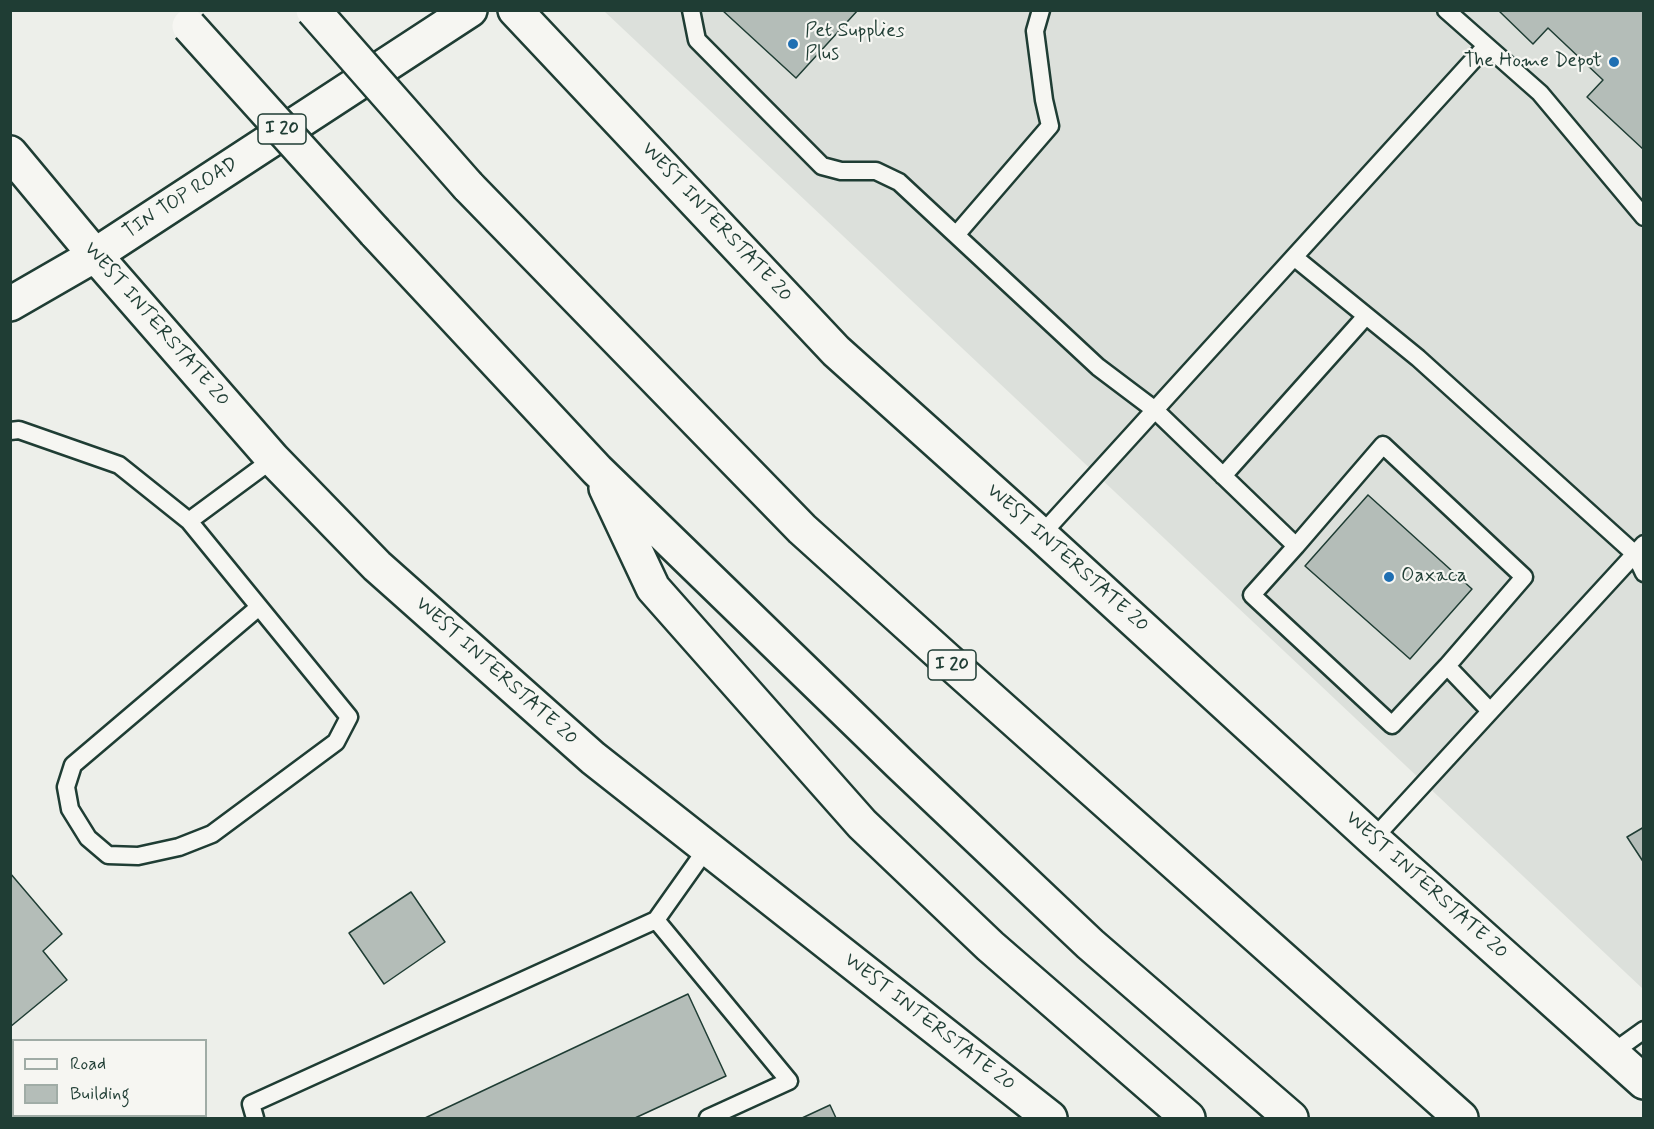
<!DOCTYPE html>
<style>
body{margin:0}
#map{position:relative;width:1654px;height:1129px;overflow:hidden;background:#edefea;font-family:Mynerve,sans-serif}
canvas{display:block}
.frame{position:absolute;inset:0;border:12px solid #1f3d34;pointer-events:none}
.legend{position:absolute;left:12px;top:1039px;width:195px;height:78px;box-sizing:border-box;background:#f6f6f2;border:2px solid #a0aca6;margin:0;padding:8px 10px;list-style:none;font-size:18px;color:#1f3d34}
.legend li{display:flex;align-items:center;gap:12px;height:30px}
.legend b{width:30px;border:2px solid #a0aca6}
</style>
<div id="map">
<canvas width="1654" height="1129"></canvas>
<div class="frame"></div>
<ul class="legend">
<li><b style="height:8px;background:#f6f6f2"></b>Road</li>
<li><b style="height:16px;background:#b4bdb8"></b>Building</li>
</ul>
</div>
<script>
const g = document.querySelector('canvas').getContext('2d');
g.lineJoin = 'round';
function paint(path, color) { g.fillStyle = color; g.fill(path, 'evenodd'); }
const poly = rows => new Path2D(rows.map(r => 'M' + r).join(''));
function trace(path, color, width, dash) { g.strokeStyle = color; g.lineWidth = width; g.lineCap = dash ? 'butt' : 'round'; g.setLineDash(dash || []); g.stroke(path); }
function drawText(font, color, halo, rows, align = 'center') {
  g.font = font + ' Mynerve,sans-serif'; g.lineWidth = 4.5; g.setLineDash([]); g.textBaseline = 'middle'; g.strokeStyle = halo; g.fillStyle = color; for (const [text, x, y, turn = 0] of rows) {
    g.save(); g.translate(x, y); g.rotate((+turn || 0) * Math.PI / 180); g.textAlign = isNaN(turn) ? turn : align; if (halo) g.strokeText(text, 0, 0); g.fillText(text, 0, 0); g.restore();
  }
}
const built = poly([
 [604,11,1643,11,1643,989]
]);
const building = poly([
 [722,10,858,10,796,78,722,10],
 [1498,10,1644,10,1644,150,1587,97,1603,80,1548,28,1533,44,1498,10],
 [1368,495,1472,589,1410,659,1305,566,1368,495],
 [1644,827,1644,863,1627,837,1644,827],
 [10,873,62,934,43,951,67,980,10,1027,10,873],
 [411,892,445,942,384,984,349,933,411,892],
 [688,994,726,1076,635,1118,425,1118,688,994],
 [830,1105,836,1118,802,1118,830,1105]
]);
const lane = poly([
 [691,10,697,40,822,166,841,171,876,171,899,182,1098,367,1155,410,1296,546,1383,445,1524,577,1447,666,1490,711],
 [1446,10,1540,93,1644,217],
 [956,235,1050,126,1044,100,1035,31,1041,10],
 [1294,257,1418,358,1635,554,1644,573],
 [10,431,19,430,119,465,189,521,273,459],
 [1223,476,1366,316],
 [189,521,349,717,336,742,212,834,179,847,138,856,108,855,88,838,70,809,66,787,73,765,259,607],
 [1041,535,1486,46],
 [1296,546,1252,595,1392,725,1447,666],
 [1373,839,1644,544],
 [656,920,789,1081,708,1118],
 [1612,1053,1644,1030],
 [255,1118,251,1104,656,920,707,848]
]);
const secondary = poly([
 [515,10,836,351,1041,535,1373,839,1644,1082],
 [10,153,95,255,273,459,377,566,593,758,1050,1118],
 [10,304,95,255,470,10]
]);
const highway = poly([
 [468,186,802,529,946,659,1461,1118],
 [375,232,597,470,900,764,1090,944,1291,1118],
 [606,488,653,588,862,824,990,946,1188,1118]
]);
const highwayBridge = poly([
 [313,10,468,186],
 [189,26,375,232]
]);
const markers = [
 [793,44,6,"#1f6fb2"],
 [1614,62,6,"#1f6fb2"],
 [1389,577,6,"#1f6fb2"]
];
const shields = [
 [282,129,48],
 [952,665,48]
];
const shieldNames = [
 ["I 20",282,129],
 ["I 20",952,665]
];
const poiNames = [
 ["Pet Supplies",805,32],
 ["Plus",805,55],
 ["The Home Depot",1602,62,"right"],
 ["Oaxaca",1401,577]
];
const streetNames = [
 ["TIN TOP ROAD",181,199,-33],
 ["WEST INTERSTATE 20",716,223,47],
 ["WEST INTERSTATE 20",156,325,49],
 ["WEST INTERSTATE 20",1067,559,42],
 ["WEST INTERSTATE 20",496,672,42],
 ["WEST INTERSTATE 20",1426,886,42],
 ["WEST INTERSTATE 20",929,1023,38]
];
paint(built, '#dce0db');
paint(building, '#b4bdb8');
trace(building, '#1f3d34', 1.5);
trace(lane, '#1f3d34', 21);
trace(secondary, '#1f3d34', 38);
trace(highway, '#1f3d34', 38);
trace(lane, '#f6f6f2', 16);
trace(secondary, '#f6f6f2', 33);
trace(highway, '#f6f6f2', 33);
trace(highwayBridge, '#1f3d34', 38, []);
trace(highwayBridge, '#f6f6f2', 33);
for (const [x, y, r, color] of markers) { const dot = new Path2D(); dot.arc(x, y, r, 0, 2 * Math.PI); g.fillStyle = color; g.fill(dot); trace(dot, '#f6f6f2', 2); }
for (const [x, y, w] of shields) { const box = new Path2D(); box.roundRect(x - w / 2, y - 15, w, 30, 4.5); g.fillStyle = '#f6f6f2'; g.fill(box); trace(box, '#1f3d34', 1.5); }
drawText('bold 18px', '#1f3d34', null, shieldNames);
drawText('20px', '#1f3d34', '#f6f6f2', poiNames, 'left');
drawText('20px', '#1f3d34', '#f6f6f2', streetNames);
</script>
